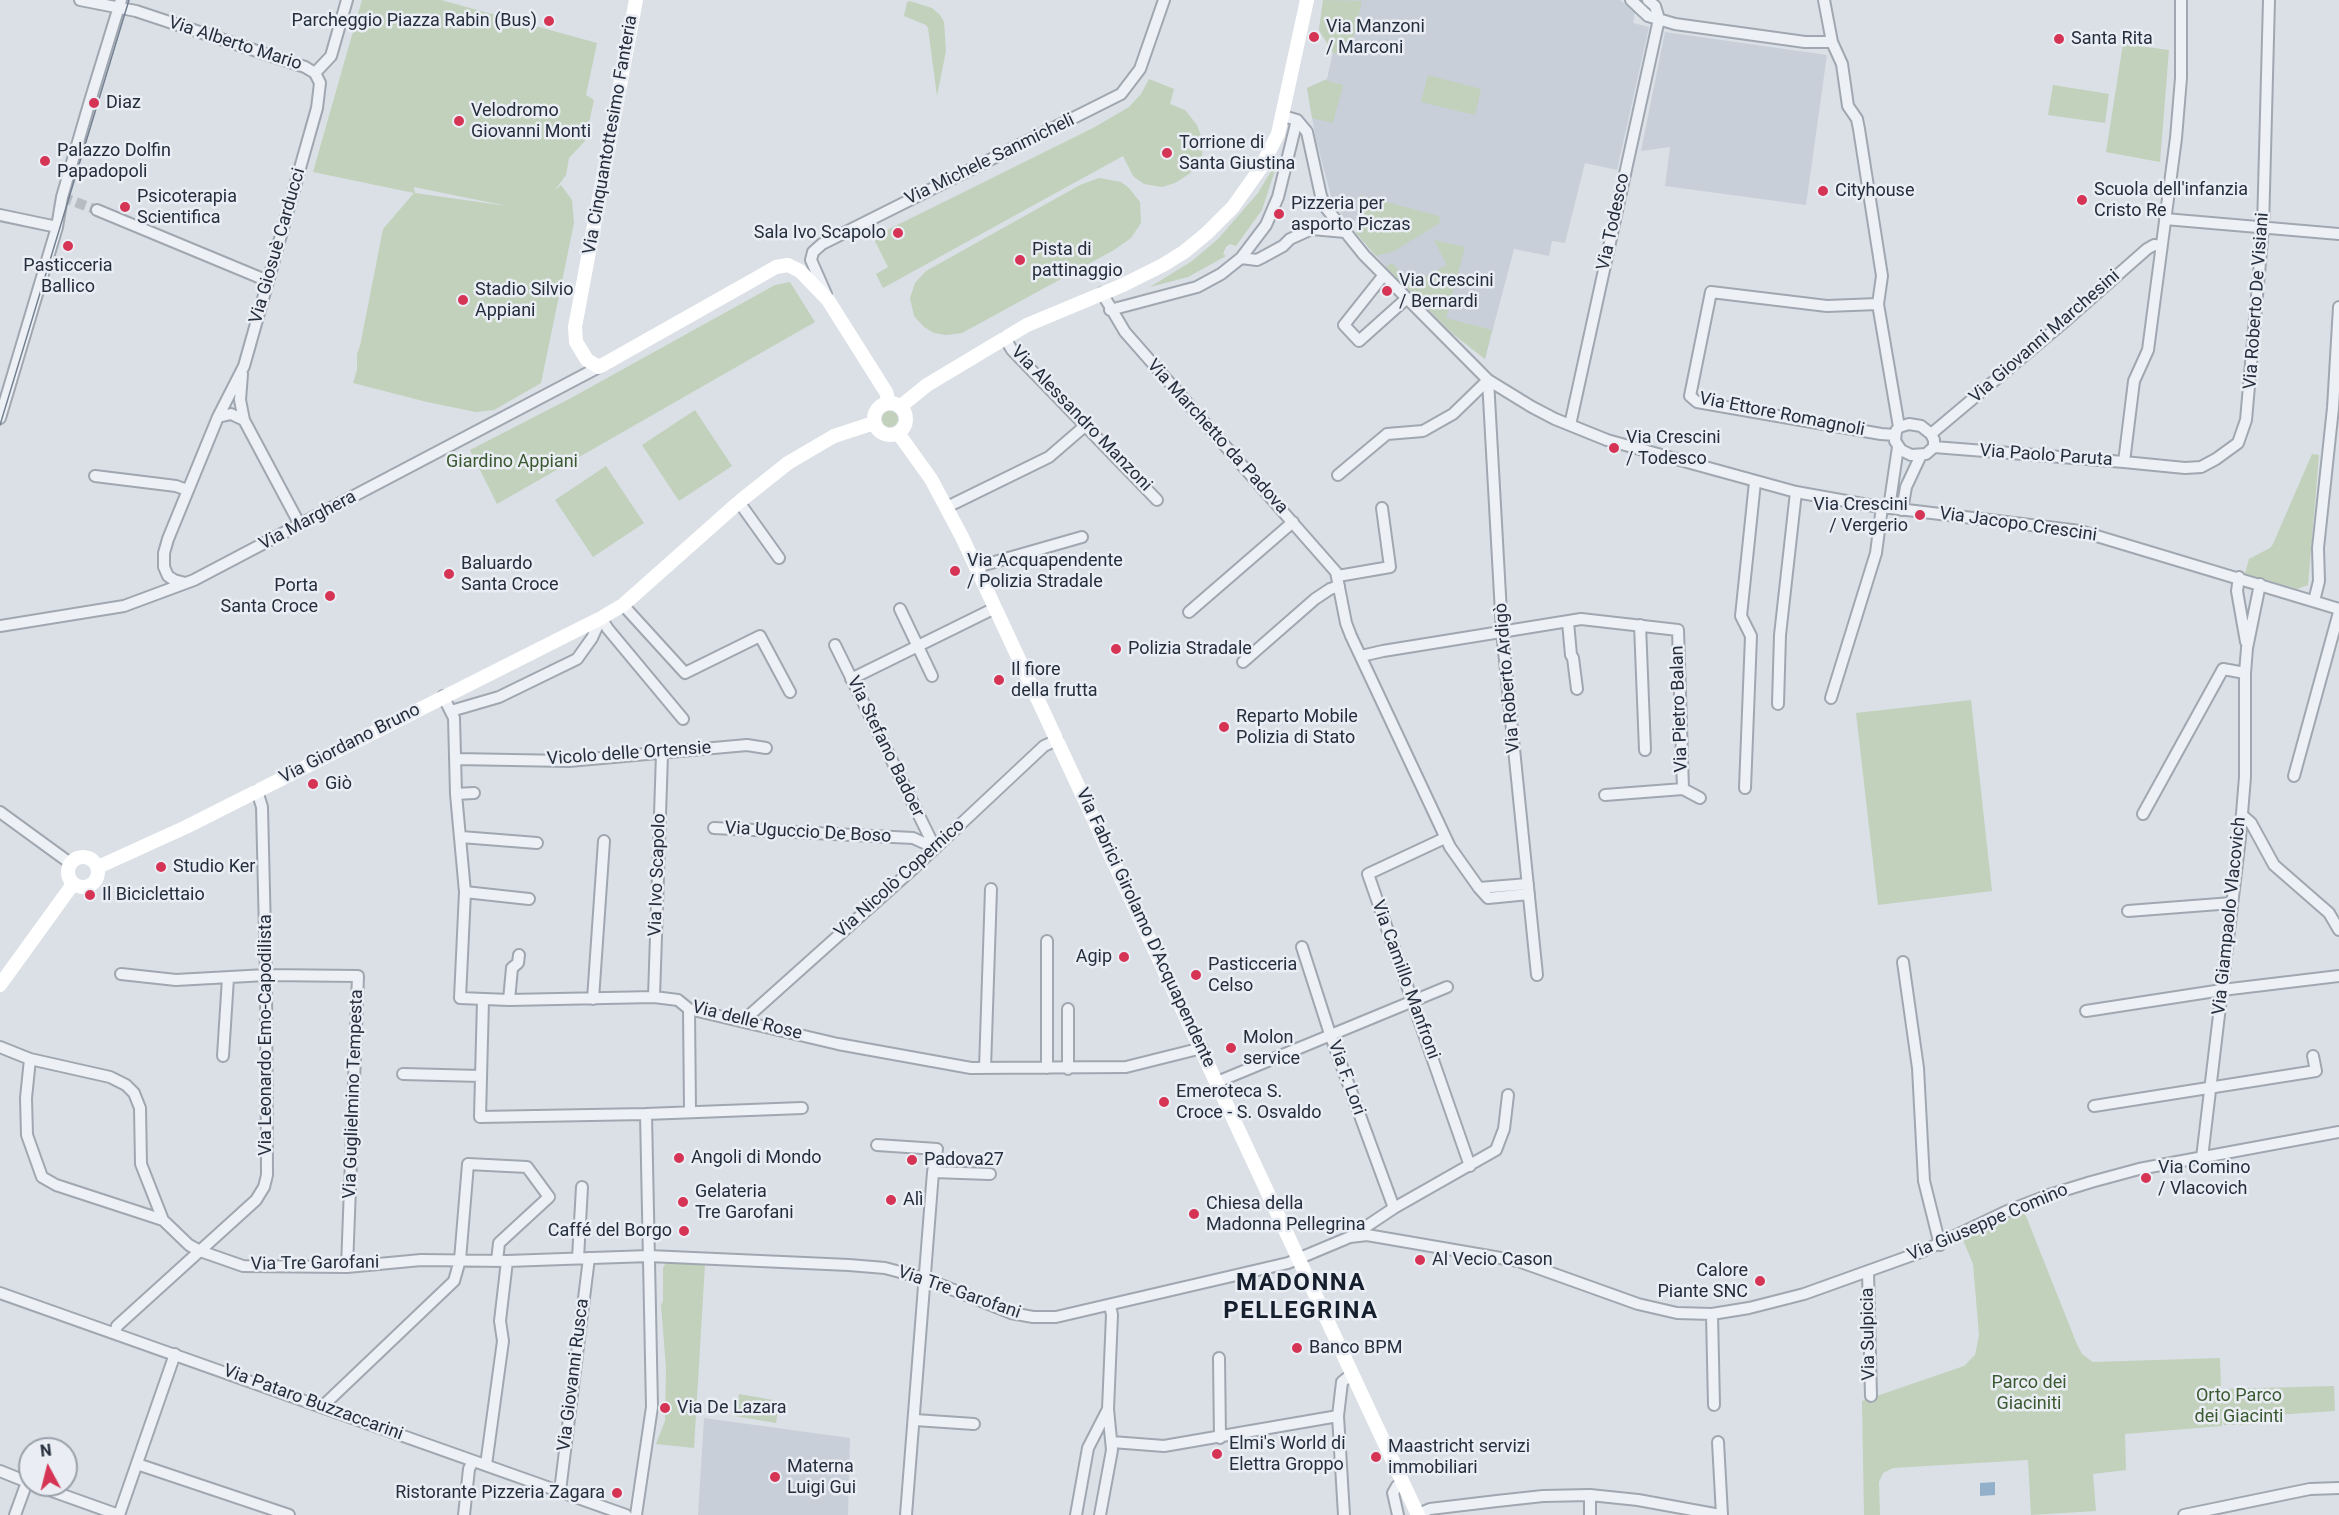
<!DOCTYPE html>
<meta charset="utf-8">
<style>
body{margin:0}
#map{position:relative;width:2339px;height:1515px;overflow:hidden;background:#dae0e6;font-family:Roboto,sans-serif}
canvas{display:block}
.north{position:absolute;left:18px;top:1437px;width:60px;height:60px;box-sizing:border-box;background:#eaeef4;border:2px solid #9ba1ab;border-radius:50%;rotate:353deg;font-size:16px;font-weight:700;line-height:24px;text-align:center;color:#242e3d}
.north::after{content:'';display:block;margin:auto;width:21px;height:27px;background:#d63454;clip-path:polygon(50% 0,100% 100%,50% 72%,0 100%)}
</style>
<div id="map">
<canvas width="2339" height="1515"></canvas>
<div class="north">N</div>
</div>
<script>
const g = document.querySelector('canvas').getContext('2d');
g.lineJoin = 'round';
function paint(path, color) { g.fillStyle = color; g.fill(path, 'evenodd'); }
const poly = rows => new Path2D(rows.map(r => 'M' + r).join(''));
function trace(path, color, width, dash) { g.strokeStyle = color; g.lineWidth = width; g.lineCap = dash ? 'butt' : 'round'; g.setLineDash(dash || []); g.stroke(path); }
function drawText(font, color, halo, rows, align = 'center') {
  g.font = font + ' Roboto,sans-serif'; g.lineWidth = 5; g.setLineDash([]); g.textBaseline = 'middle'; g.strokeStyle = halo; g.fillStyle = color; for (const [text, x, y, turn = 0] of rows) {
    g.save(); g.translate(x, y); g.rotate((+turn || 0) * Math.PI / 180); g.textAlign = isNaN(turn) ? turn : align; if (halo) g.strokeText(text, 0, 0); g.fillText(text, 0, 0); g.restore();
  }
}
const built = poly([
 [1323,0,1620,0,1635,12,1633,23,1649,27,1617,170,1585,163,1565,243,1552,241,1549,256,1514,249,1485,359,1453,334,1386,267,1356,233,1364,226,1357,219,1349,225,1332,200,1316,140,1307,88,1327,79,1333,52,1319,30],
 [1665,32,1827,55,1806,205,1665,186,1670,147,1641,151],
 [704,1418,850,1438,848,1515,698,1515]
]);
const green = poly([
 [362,0,441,0,597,43,586,95,594,100,585,141,569,158,566,175,555,190,561,185,572,200,574,223,541,383,494,410,476,412,427,402,353,383,357,370,357,354,360,346,383,229,414,193,313,172],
 [414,188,414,187,507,206,415,193],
 [1323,0,1362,1,1349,56,1333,53,1319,30],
 [910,1,932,8,940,15,944,22,946,51,937,96,928,28,926,25,904,16,907,2],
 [2123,44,2169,50,2160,162,2106,152],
 [1428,75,1481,89,1475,115,1421,102],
 [1149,79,1174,89,1170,104,1185,110,1197,125,1203,141,1202,158,1189,174,1175,183,1162,187,1144,184,1133,176,1123,156,883,288,876,274,888,267,873,237,1093,128,1129,107,1141,94],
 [1325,80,1343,85,1333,123,1312,118,1307,88],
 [2053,85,2109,94,2105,123,2048,115],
 [1279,158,1262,210,1236,246,1230,244,1226,247,1223,254,1226,256,1188,277,1150,287,1192,261,1218,239,1258,193],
 [1099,178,1121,182,1129,188,1140,202,1141,223,1131,238,1114,250,962,333,946,335,934,333,924,327,914,316,910,298,915,283,926,271,1080,185],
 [1360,195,1439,216,1440,223,1394,251,1376,256,1356,233,1364,226,1357,219],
 [1434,240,1465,247,1446,318,1492,330,1485,359,1453,334,1386,267,1392,263,1412,283,1447,265],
 [790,282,815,322,497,504,470,450,571,398,775,285],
 [695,410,732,466,679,501,642,445],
 '882 419a8 8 0 1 1 16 0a8 8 0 1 1-16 0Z',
 [2312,454,2319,455,2308,585,2297,589,2245,574,2249,559,2270,548,2273,544],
 [606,466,644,523,593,557,555,500],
 [1971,700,1992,891,1878,905,1856,713],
 [2024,1211,2076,1342,2082,1354,2093,1362,2220,1358,2221,1389,2334,1386,2335,1411,2260,1416,2261,1424,2224,1425,2222,1416,2222,1426,2125,1434,2126,1470,2093,1474,2096,1511,2031,1515,2028,1460,1893,1468,1883,1473,1879,1482,1880,1515,1864,1515,1862,1401,1964,1366,1975,1355,1979,1335,1973,1264,1963,1240],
 [669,1263,705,1264,694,1448,656,1444,665,1421,666,1368,661,1305,663,1301,663,1268,665,1264],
 [739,1394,779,1401,776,1423,735,1416]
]);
const water = poly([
 [1995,1482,1995,1495,1980,1496,1980,1483]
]);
const streetTunnel = poly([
 [62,197,97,210]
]);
const street = poly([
 [80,0,136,11,305,67,315,73],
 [1631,0,1648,16,1675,24,1805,42,1832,42],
 [1648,0,1655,6,1659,19],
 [1824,0,1832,42,1842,64,1848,106,1857,119,1859,129,1882,276,1878,304,1899,427,1896,431,1895,441,1901,450,1911,455,1926,454,1934,447,1934,440,1931,434,1921,426,1909,424,1899,427],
 [315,73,331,56,347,0],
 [1283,116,1297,120,1307,132,1321,196,1327,209,1364,255,1488,380,1532,407,1555,419,1607,440,1796,492,1874,506,2080,531,2339,609],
 [97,210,268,281],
 [0,215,57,227],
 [2165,219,2339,234],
 [1241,258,1257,260,1261,258,1283,246,1290,239,1312,229,1345,232],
 [1383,276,1344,325,1359,341,1406,299],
 [1102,293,1125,332,1336,572,1346,623,1351,636,1450,847,1479,888],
 [826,294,811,260,813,252,822,244,1121,94,1140,69,1164,0],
 [1878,304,1827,306,1711,292,1690,396,1697,402,1881,434,1895,435],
 [1110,310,1197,287,1221,274,1241,258,1266,225,1278,197,1297,120],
 [1005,338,1012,350,1157,500],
 [242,374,240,400,244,420,300,525],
 [1488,380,1502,631,1537,975],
 [218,417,231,414,244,420],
 [0,418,57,227,62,197,90,101,121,0],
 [1570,425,1659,19],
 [1931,434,2063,323,2147,249,2154,245,2161,246],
 [1934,447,2124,462,2134,381,2148,350,2176,138,2181,78,2181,0],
 [2124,462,2185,468,2201,467,2216,459,2238,443,2246,420,2263,228,2269,0],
 [1338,475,1387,434,1423,431,1453,414,1488,380],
 [95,476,176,486,187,490],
 [739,502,779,558],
 [947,507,1049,457,1086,425],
 [1889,508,1898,447],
 [1902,510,1906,487,1921,455],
 [977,569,984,565,1082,537],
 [1338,576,1390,567,1382,508],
 [2239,577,2237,591,2246,642],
 [185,583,174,580,168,576,164,567,164,553,168,539,218,417,244,366,317,108,320,83,315,73],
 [2314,601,2319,581,2318,548,2333,408,2339,307],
 [623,605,685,673,760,636,790,692],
 [900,609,932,676],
 [1189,612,1293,522],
 [601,618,608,629,683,719],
 [1568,622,1571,655,1573,658,1577,689],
 [1640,625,1645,750],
 [0,626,124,606,194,580,599,367],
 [835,645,935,848],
 [1361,656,1383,651,1581,619,1678,630,1683,789,1605,795],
 [1243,662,1315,599,1330,589,1339,586],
 [851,679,995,608],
 [443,696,454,718,456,794,465,892,460,998,509,1000,654,997,678,1000,689,1009,838,1044,971,1068,1126,1067,1202,1048],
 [1831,698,1876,553,1882,507],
 [1778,704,1780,635,1796,492],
 [451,711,499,697,577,659,592,638,601,618],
 [455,759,569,761,747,745,766,748],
 [2294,776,2339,612],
 [1745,788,1751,636,1741,616,1755,482],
 [1683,789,1700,798],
 [456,794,474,793],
 [0,812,70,863],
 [2143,814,2223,669,2245,673],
 [2242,815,2251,823,2274,865,2329,913,2339,930],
 [714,828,913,838,935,848],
 [461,837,537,843],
 [1445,838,1368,874,1470,1166],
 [1528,884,1479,888,1488,898,1529,894],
 [465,892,529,899],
 [2128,911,2232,903],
 [1047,941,1047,1068],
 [1302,947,1330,1034,1394,1208],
 [1903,962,1918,1068,1924,1181,1940,1245],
 [121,974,176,980,266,975,358,976,347,1267],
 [654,997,662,754],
 [593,999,604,841],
 [483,1000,480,1117,646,1114],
 [509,1000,512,968,518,963,519,955],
 [689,1009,690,1111],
 [1068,1009,1068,1069],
 [2086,1011,2222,990,2339,976],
 [743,1021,915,867,1044,746,1057,740],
 [0,1047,30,1059,110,1077,126,1085,134,1093,140,1108,141,1164,163,1220,189,1245,200,1251,243,1266,347,1267,421,1260,507,1261,649,1256,849,1265,885,1268,926,1279,1011,1313,1033,1317,1056,1317,1288,1263,1350,1237,1367,1235,1518,1261,1638,1304,1677,1313,1712,1314,1749,1308,1804,1294,1921,1252,2005,1212,2049,1195,2091,1182,2139,1169,2339,1132],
 [223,1056,228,978],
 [30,1059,26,1098,27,1135,42,1177,56,1185,163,1220],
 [985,1068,991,889],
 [403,1074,481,1076],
 [1217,1082,1447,987],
 [2094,1106,2316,1071,2313,1056],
 [877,1145,937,1149,933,1172],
 [2202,1158,2240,838,2245,777,2245,673,2247,648,2260,584],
 [1352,1236,1394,1208,1496,1150,1504,1129,1508,1095],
 [578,1258,582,1187],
 [1868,1271,1871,1396],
 [0,1293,626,1515],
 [1712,1314,1714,1405],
 [115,1333,117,1326,256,1200,264,1187,267,1175,266,975,262,807,257,791],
 [1219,1358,1220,1438],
 [325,1407,327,1402,454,1281,460,1260,468,1164,527,1167,549,1197,499,1243,497,1261],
 [915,1420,974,1424],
 [1112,1442,1164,1446,1338,1416],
 [1718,1442,1722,1515],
 [137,1464,289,1515],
 [486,1465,503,1341,500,1321,507,1261],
 [0,1471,30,1483],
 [35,1485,119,1515],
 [560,1491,589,1258],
 [1418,1514,1430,1509,1497,1501,1543,1496,1590,1495,1638,1500,1720,1515],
 [15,1515,27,1482],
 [119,1515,175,1354],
 [464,1515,469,1469,473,1461],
 [636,1515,652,1407,646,1114,802,1108],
 [906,1515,933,1172,990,1174],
 [1076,1515,1088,1448,1108,1409],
 [1100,1515,1112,1450,1108,1409,1112,1315,1110,1305],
 [1344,1515,1338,1416,1342,1382,1352,1374],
 [1398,1515,1393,1493,1397,1486,1403,1483],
 [1590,1515,1590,1495],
 [2184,1515,2310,1489,2339,1488]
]);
const secondary = poly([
 [636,0,575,327,576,342,587,360,599,367,755,279,776,267,788,265,800,271,828,300,886,392,889,402],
 '874 419a16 16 0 1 1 32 0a16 16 0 1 1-32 0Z',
 [901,406,927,385,1027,325,1123,285,1163,265,1184,252,1207,233,1233,207,1260,169,1278,134,1307,0],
 [898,433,931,479,962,537,1418,1515],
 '68 872a15 15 0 1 1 30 0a15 15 0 1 1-30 0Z',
 [98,867,186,827,601,618,623,605,739,502,788,463,834,436,874,423],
 [0,985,73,884]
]);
const tram = poly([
 [0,425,129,0]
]);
const markers = [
 [549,21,6,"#d63454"],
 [1314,37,6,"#d63454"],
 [2059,39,6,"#d63454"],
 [94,103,6,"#d63454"],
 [459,121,6,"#d63454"],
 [1167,153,6,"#d63454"],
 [45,161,6,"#d63454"],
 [1823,191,6,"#d63454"],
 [2082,200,6,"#d63454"],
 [125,207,6,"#d63454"],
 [1279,214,6,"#d63454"],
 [898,233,6,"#d63454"],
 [68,246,6,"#d63454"],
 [1020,260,6,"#d63454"],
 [1387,291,6,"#d63454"],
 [463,300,6,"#d63454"],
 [1614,448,6,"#d63454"],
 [1920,515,6,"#d63454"],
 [955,571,6,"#d63454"],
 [449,574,6,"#d63454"],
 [330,596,6,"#d63454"],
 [1116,649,6,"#d63454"],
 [999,680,6,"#d63454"],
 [1224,727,6,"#d63454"],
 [313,784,6,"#d63454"],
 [161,867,6,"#d63454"],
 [90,895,6,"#d63454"],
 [1124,957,6,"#d63454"],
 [1196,975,6,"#d63454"],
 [1231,1048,6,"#d63454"],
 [1164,1102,6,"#d63454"],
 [679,1158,6,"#d63454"],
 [912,1160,6,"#d63454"],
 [2146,1178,6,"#d63454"],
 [891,1200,6,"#d63454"],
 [683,1202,6,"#d63454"],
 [1194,1214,6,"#d63454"],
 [684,1231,6,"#d63454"],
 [1420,1260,6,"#d63454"],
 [1760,1281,6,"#d63454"],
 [1297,1348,6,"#d63454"],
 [665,1408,6,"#d63454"],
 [1217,1454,6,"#d63454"],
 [1376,1457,6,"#d63454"],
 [775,1477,6,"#d63454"],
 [617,1493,6,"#d63454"]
];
const poiNames = [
 ["Parcheggio Piazza Rabin (Bus)",537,21,"right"],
 ["Via Manzoni",1326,27],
 ["/ Marconi",1326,48],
 ["Santa Rita",2071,39],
 ["Diaz",106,103],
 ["Velodromo",471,111],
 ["Giovanni Monti",471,132],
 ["Torrione di",1179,143],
 ["Santa Giustina",1179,164],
 ["Palazzo Dolfin",57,151],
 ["Papadopoli",57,172],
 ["Scuola dell'infanzia",2094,190],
 ["Cristo Re",2094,211],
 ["Cityhouse",1835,191],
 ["Psicoterapia",137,197],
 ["Scientifica",137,218],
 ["Pizzeria per",1291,204],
 ["asporto Piczas",1291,225],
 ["Sala Ivo Scapolo",886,233,"right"],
 ["Pista di",1032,250],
 ["pattinaggio",1032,271],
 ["Pasticceria",68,266,"center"],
 ["Ballico",68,287,"center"],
 ["Via Crescini",1399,281],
 ["/ Bernardi",1399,302],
 ["Stadio Silvio",475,290],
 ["Appiani",475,311],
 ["Via Crescini",1626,438],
 ["/ Todesco",1626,459],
 ["Via Crescini",1908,505,"right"],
 ["/ Vergerio",1908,526,"right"],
 ["Via Acquapendente",967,561],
 ["/ Polizia Stradale",967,582],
 ["Baluardo",461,564],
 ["Santa Croce",461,585],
 ["Porta",318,586,"right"],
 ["Santa Croce",318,607,"right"],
 ["Polizia Stradale",1128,649],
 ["Il fiore",1011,670],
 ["della frutta",1011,691],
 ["Reparto Mobile",1236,717],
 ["Polizia di Stato",1236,738],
 ["Giò",325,784],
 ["Studio Ker",173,867],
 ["Il Biciclettaio",102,895],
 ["Agip",1112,957,"right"],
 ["Pasticceria",1208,965],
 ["Celso",1208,986],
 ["Molon",1243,1038],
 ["service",1243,1059],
 ["Emeroteca S.",1176,1092],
 ["Croce - S. Osvaldo",1176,1113],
 ["Angoli di Mondo",691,1158],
 ["Padova27",924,1160],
 ["Via Comino",2158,1168],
 ["/ Vlacovich",2158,1189],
 ["Gelateria",695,1192],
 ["Tre Garofani",695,1213],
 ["Alì",903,1200],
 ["Chiesa della",1206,1204],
 ["Madonna Pellegrina",1206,1225],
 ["Caffé del Borgo",672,1231,"right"],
 ["Al Vecio Cason",1432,1260],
 ["Calore",1748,1271,"right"],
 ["Piante SNC",1748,1292,"right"],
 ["Banco BPM",1309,1348],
 ["Via De Lazara",677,1408],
 ["Elmi's World di",1229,1444],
 ["Elettra Groppo",1229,1465],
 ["Maastricht servizi",1388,1447],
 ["immobiliari",1388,1468],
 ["Materna",787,1467],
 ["Luigi Gui",787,1488],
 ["Ristorante Pizzeria Zagara",605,1493,"right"]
];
const streetNames = [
 ["Via Alberto Mario",235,44,18],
 ["Via Cinquantottesimo Fanteria",611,135,-80],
 ["Via Michele Sanmicheli",990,160,-26],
 ["Via Todesco",1614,222,-78],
 ["Via Giosuè Carducci",278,246,-74],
 ["Via Roberto De Visiani",2257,301,-86],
 ["Via Giovanni Marchesini",2045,337,-41],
 ["Via Ettore Romagnoli",1782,415,11],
 ["Via Alessandro Manzoni",1081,419,46],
 ["Via Marchetto da Padova",1217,437,48],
 ["Via Paolo Paruta",2046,456,4],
 ["Via Marghera",308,521,-28],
 ["Via Jacopo Crescini",2018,525,8],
 ["Via Roberto Ardigò",1508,678,-95],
 ["Via Pietro Balan",1680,709,-92],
 ["Via Giordano Bruno",350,744,-27],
 ["Via Stefano Badoer",885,747,64],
 ["Vicolo delle Ortensie",629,754,-4],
 ["Via Uguccio De Boso",808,833,3],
 ["Via Ivo Scapolo",658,875,-88],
 ["Via Nicolò Copernico",900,879,-42],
 ["Via Giampaolo Vlacovich",2230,916,-84],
 ["Via Fabrici Girolamo D'Acquapendente",1145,928,65],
 ["Via Camillo Manfroni",1405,980,70],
 ["Via delle Rose",747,1021,14],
 ["Via Leonardo Emo-Capodilista",266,1035,-90],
 ["Via F. Lori",1346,1078,70],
 ["Via Guglielmino Tempesta",354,1094,-88],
 ["Via Giuseppe Comino",1988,1223,-23],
 ["Via Tre Garofani",315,1264,-1],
 ["Via Tre Garofani",959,1293,19],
 ["Via Sulpicia",1869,1334,-91],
 ["Via Giovanni Rusca",574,1375,-83],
 ["Via Pataro Buzzaccarini",313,1403,20]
];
const parkNames = [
 ["Giardino Appiani",512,462],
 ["Parco dei",2029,1383],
 ["Giaciniti",2029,1404],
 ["Orto Parco",2239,1396],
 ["dei Giacinti",2239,1417]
];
const districtNames = [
 ["MADONNA",1301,1284],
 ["PELLEGRINA",1301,1312]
];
paint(built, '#c8cfd8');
paint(green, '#c1d1bb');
paint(water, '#92b0ca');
trace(streetTunnel, '#b6bcc4', 10, [10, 5]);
trace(street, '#a0a7b0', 14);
trace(street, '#edf0f5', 10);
trace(secondary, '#fff', 14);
trace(tram, '#738091', 1.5);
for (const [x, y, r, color] of markers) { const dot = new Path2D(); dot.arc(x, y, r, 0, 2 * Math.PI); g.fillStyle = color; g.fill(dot); trace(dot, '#eaeef4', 2); }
drawText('18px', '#242e3d', '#eaeef4', poiNames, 'left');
drawText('18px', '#242e3d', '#eaeef4', streetNames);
drawText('18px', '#3a5930', '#eaeef4', parkNames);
g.letterSpacing = '1.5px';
drawText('bold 24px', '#161f2d', '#eaeef4', districtNames);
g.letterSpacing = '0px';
</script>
